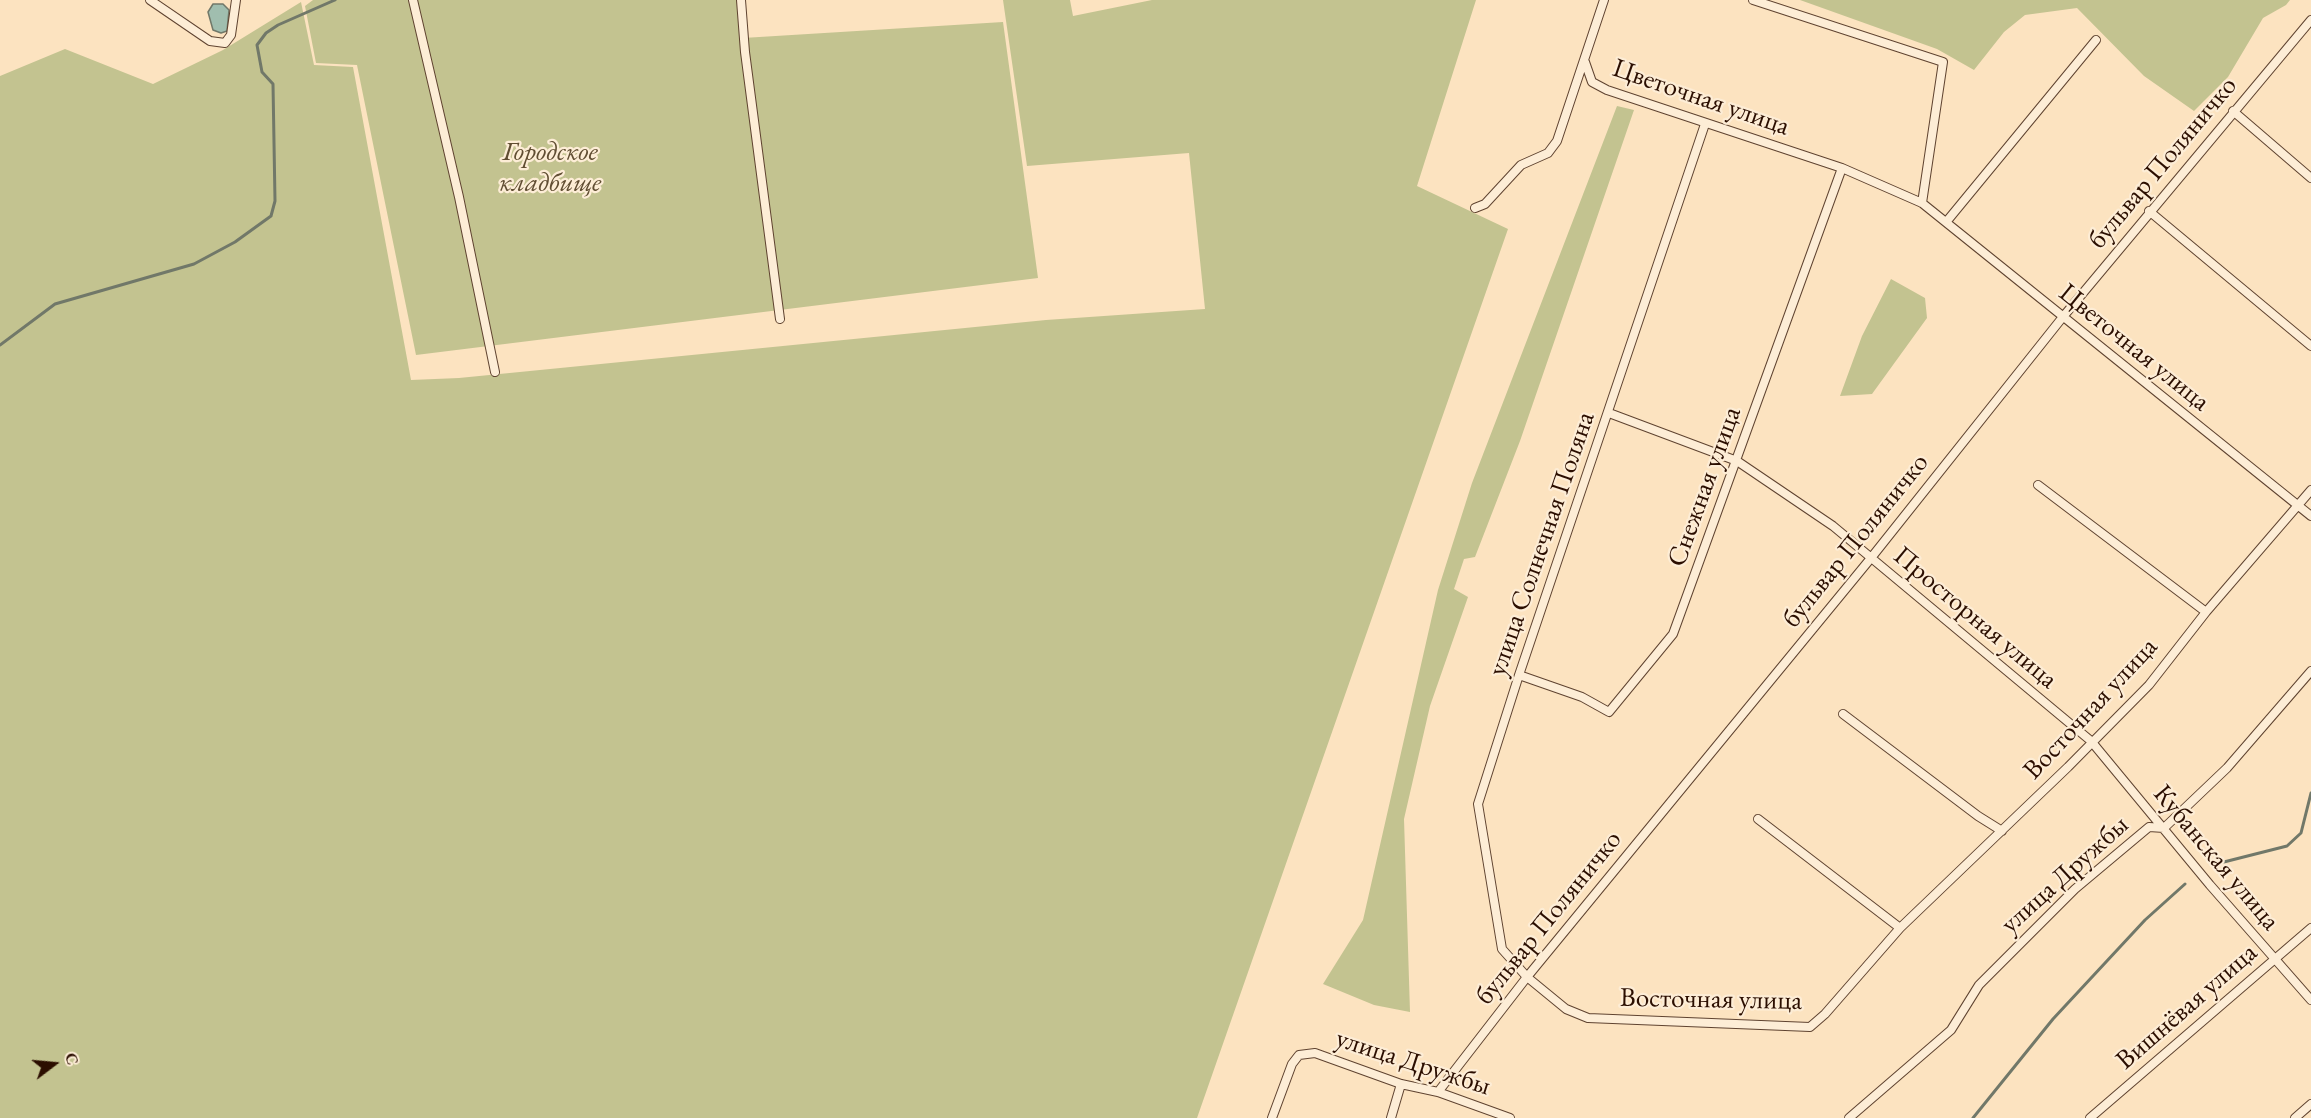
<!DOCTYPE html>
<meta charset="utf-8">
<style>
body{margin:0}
#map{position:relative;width:2311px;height:1118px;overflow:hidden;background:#fce3c0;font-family:"EB Garamond",serif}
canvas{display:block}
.north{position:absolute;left:24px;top:1034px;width:60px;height:60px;-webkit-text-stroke:4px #fdedd6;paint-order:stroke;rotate:74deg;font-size:16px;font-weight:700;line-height:24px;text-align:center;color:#2b0e00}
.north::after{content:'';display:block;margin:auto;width:21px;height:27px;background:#2b0e00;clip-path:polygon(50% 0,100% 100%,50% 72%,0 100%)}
</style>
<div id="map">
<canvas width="2311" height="1118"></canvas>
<div class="north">С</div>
</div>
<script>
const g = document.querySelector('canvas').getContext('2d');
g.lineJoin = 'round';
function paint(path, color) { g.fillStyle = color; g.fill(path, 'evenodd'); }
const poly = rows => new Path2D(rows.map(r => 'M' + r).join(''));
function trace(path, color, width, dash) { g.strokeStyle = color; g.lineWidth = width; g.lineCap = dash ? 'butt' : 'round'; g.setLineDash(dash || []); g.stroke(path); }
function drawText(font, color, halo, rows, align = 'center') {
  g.font = font + ' "EB Garamond",serif'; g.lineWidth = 4.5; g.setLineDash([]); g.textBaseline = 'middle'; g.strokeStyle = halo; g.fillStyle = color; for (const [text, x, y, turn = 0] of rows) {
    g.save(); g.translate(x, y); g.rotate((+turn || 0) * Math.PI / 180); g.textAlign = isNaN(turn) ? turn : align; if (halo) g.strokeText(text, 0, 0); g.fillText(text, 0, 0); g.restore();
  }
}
const green = poly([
 [313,0,738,0,743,38,1003,22,1038,278,416,355,357,65,316,63,305,6],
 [1003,0,1070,0,1073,16,1152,0,1476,0,1417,186,1508,229,1197,1118,0,1118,0,76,65,49,153,84,223,50,301,2,314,65,353,67,411,380,459,378,1046,320,1205,309,1189,153,1027,166],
 [1800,0,2290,0,2286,5,2263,18,2228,77,2194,111,2144,76,2077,8,2025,15,2004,32,1974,70,1937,49],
 [1617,106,1634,110,1520,441,1475,557,1464,559,1454,589,1468,597,1430,706,1404,819,1410,1012,1374,1005,1323,984,1363,920,1438,590,1472,483],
 [1891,279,1925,298,1927,318,1872,394,1840,396,1862,336]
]);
const water = poly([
 [213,4,223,4,229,10,227,31,221,33,213,30,208,12,213,4]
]);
const stream = poly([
 [0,345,55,304,194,264,235,242,271,216,275,201,273,84,262,72,257,45,266,33,278,25,335,0],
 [2212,865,2287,846,2301,833,2311,793],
 [1973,1118,2053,1019,2145,920,2185,884]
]);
const minor = poly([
 [150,0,210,41,225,43,231,35,236,0],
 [413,0,459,197,495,372],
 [741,0,745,52,780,319],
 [1753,0,1943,62,1922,203],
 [1585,62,1592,82,1607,90,1842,168,1922,203,2311,516],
 [2233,111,2311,178],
 [1705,124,1519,675,1478,804,1502,949,1527,977,1566,1009,1588,1018,1810,1027,1825,1014,1900,928,2068,767,2149,685,2206,612,2311,490],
 [1475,208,1485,204,1521,165,1548,153,1557,141,1604,0],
 [2149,211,2311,346],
 [1947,221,2096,40],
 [1609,413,1737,461,1833,526,2091,741,2210,885,2311,1000],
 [2038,485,2206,612],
 [1519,675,1582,697,1609,712,1673,634,1842,168],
 [1843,714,1978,816,2002,831],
 [1758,819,1900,928],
 [1438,1092,1527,977,1871,558,2062,318,2311,20],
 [1272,1118,1292,1064,1299,1055,1315,1053,1401,1084,1438,1092,1510,1118],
 [1391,1118,1401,1084],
 [1849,1118,1951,1030,1979,985,2075,889,2149,827,2164,828,2227,768,2311,671],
 [2090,1118,2311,928],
 [2295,1118,2311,1104]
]);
const streetNames = [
 ["Цветочная улица",1701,98,19],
 ["бульвар Поляничко",2163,163,-50],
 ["Цветочная улица",2134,348,39],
 ["Снежная улица",1705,487,-70],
 ["бульвар Поляничко",1856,541,-51],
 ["улица Солнечная Поляна",1542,544,-71],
 ["Просторная улица",1975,618,40],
 ["Восточная улица",2091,709,-47],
 ["Кубанская улица",2216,858,50],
 ["улица Дружбы",2065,875,-42],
 ["бульвар Поляничко",1549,918,-51],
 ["Восточная улица",1711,1000,1],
 ["Вишнёвая улица",2187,1007,-41],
 ["улица Дружбы",1413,1063,18]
];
const parkNames = [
 ["Городское",550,153],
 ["кладбище",550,184]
];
paint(green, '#c3c390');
paint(water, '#a0beaf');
trace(water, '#717869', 1.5);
trace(stream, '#717869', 3);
trace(minor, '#5f4330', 10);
trace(minor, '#fdedd6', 8);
drawText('27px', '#2b0e00', '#fdedd6', streetNames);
drawText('italic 27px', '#604d32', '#fdedd6', parkNames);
</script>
